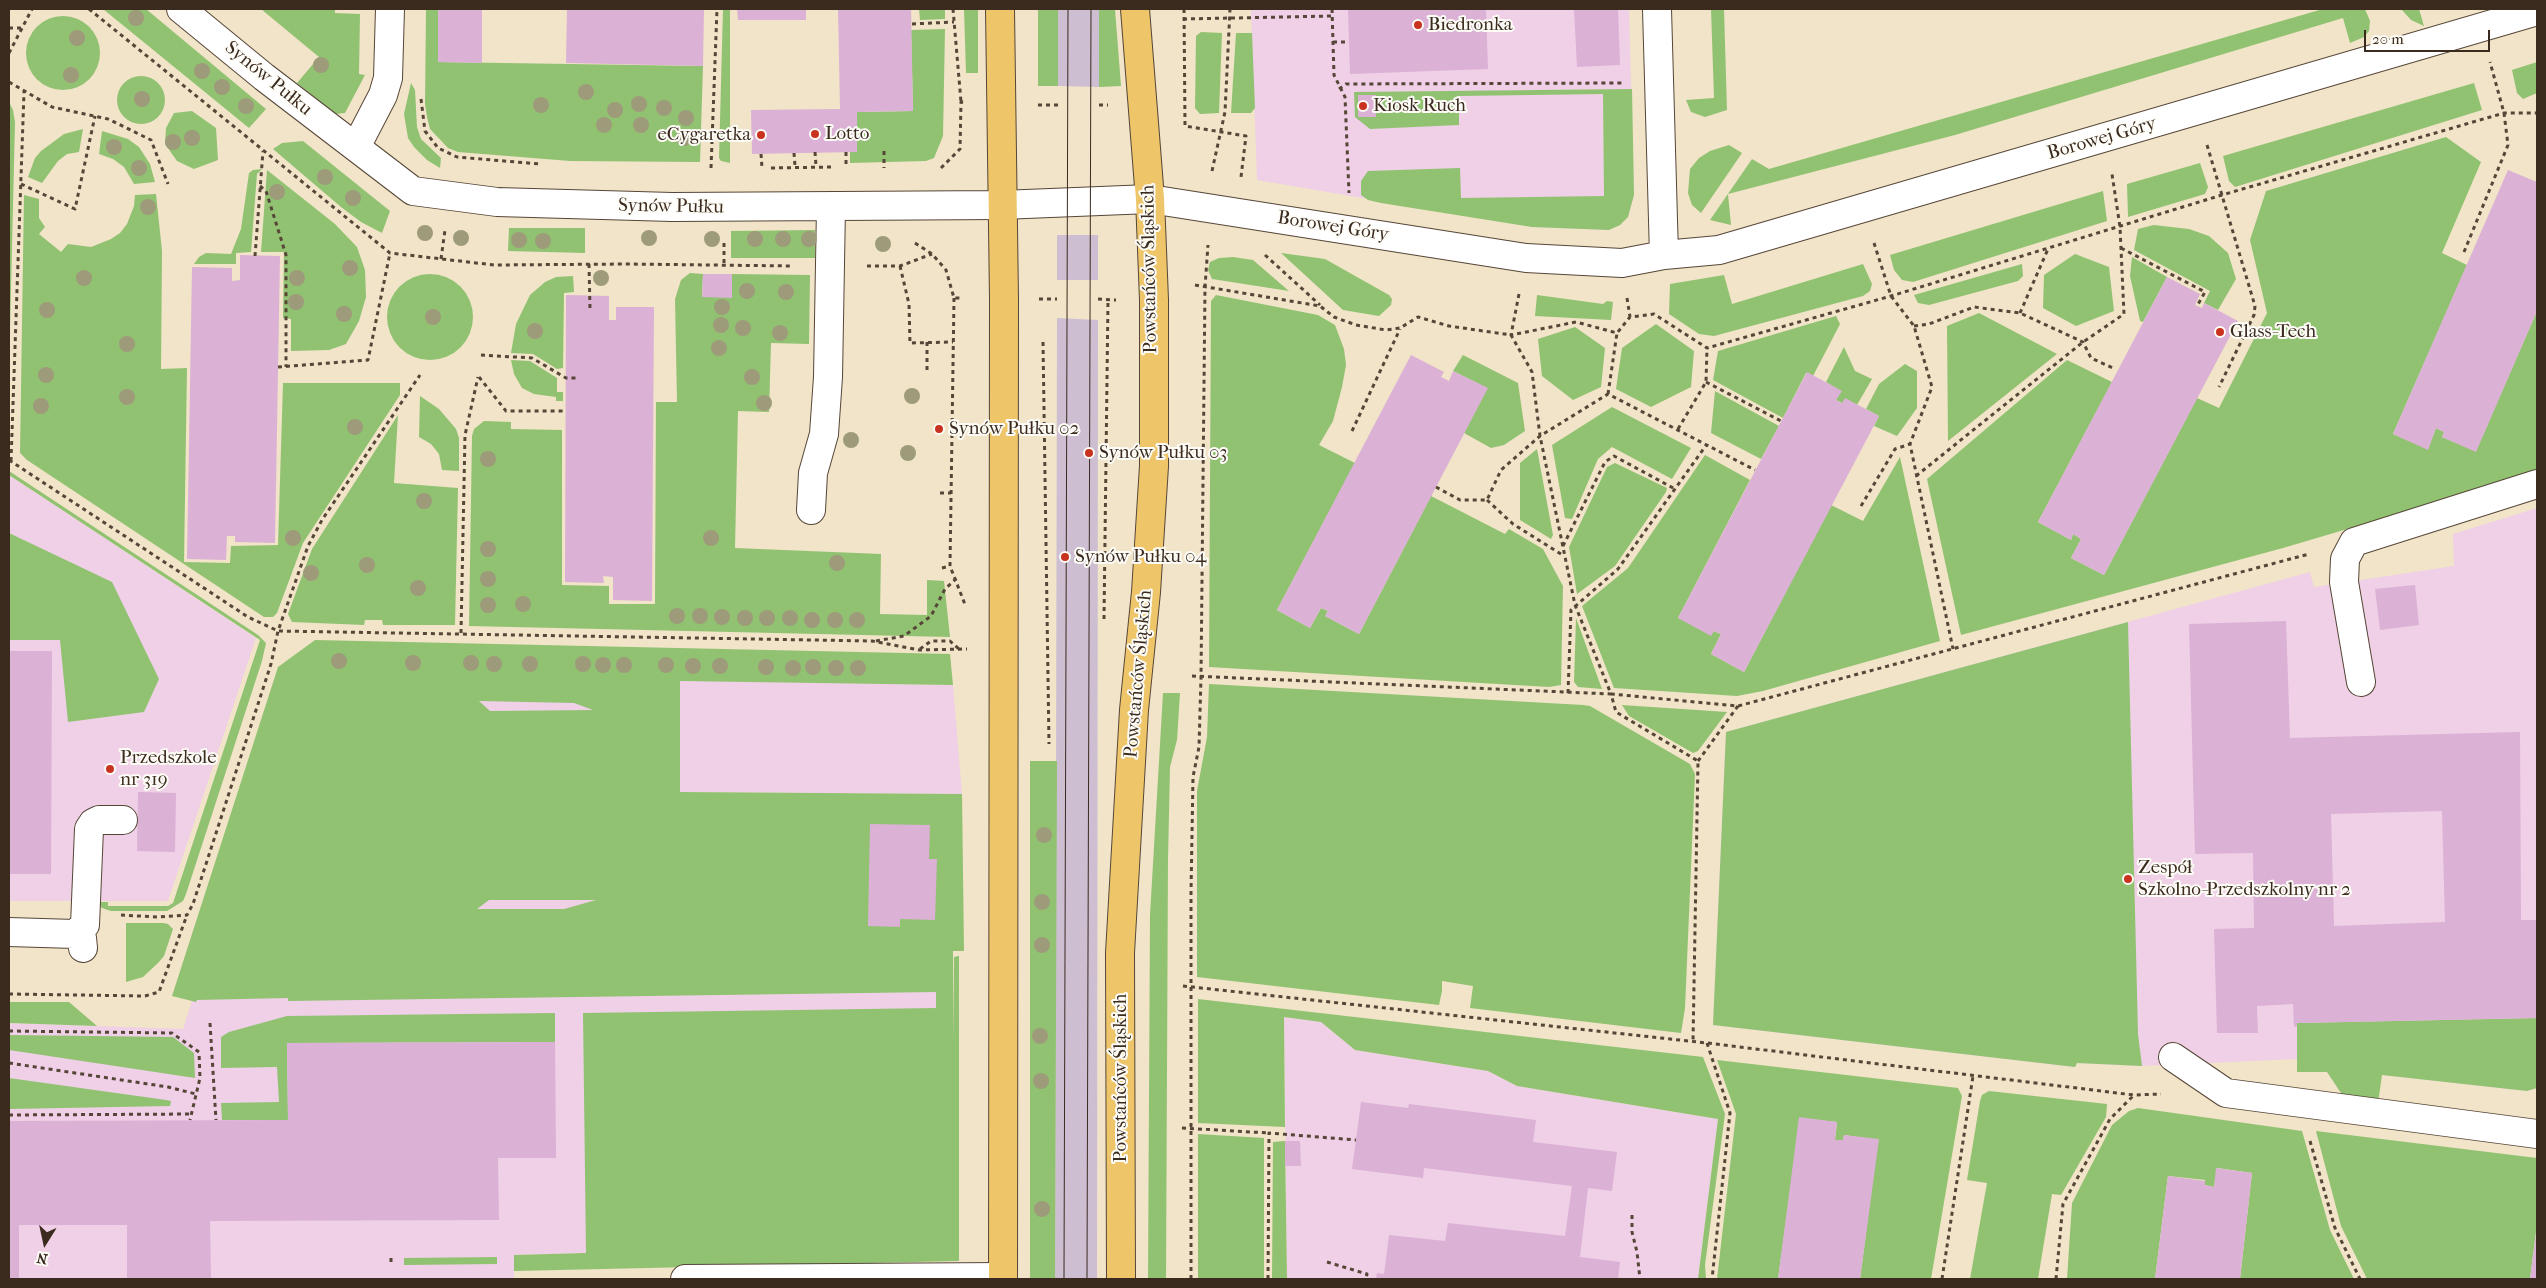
<!DOCTYPE html>
<meta charset="utf-8">
<style>
body{margin:0}
#map{position:relative;width:2546px;height:1288px;overflow:hidden;background:#f1e4c8;font-family:"IM FELL French Canon",serif}
canvas{display:block}
.frame{position:absolute;inset:0;border:10px solid #3b2a1e;pointer-events:none}
.north{position:absolute;left:20px;top:1218px;width:50px;height:50px;-webkit-text-stroke:4px #fdfcf7;paint-order:stroke;rotate:190deg;font-size:14px;font-weight:700;line-height:20px;text-align:center;color:#3b2a1e}
.north::after{content:'';display:block;margin:auto;width:18px;height:22px;background:#3b2a1e;clip-path:polygon(50% 0,100% 100%,50% 72%,0 100%)}
.scale{position:absolute;left:2364px;top:30px;width:126px;height:22px;box-sizing:border-box;border:2px solid #3b2a1e;border-top:0;padding-left:6px;font-size:15px;line-height:18px;white-space:nowrap;color:#3b2a1e;-webkit-text-stroke:4px #fdfcf7;paint-order:stroke}
</style>
<div id="map">
<canvas width="2546" height="1288"></canvas>
<div class="frame"></div>
<div class="north">N</div>
<div class="scale">20 m</div>
</div>
<script>
const g = document.querySelector('canvas').getContext('2d');
g.lineJoin = 'round';
function paint(path, color) { g.fillStyle = color; g.fill(path, 'evenodd'); }
const poly = rows => new Path2D(rows.map(r => 'M' + r).join(''));
function trace(path, color, width, dash) { g.strokeStyle = color; g.lineWidth = width; g.lineCap = dash ? 'butt' : 'round'; g.setLineDash(dash || []); g.stroke(path); }
function drawText(font, color, halo, rows, align = 'center') {
  g.font = font + ' "IM FELL French Canon",serif'; g.lineWidth = 4; g.setLineDash([]); g.textBaseline = 'middle'; g.strokeStyle = halo; g.fillStyle = color; for (const [text, x, y, turn = 0] of rows) {
    g.save(); g.translate(x, y); g.rotate((+turn || 0) * Math.PI / 180); g.textAlign = isNaN(turn) ? turn : align; if (halo) g.strokeText(text, 0, 0); g.fillText(text, 0, 0); g.restore();
  }
}
const built = poly([
 [1251,9,1629,9,1634,195,1628,217,1620,225,1609,230,1532,227,1257,180],
 [9,475,256,638,168,901,9,901],
 [2537,508,2537,1088,2527,1091,2382,1075,2345,1099,2327,1072,2297,1072,2297,1059,2142,1066,2077,1063,2075,1067,1713,1025,1726,732,2310,572,2314,587,2454,566,2453,534],
 [298,674,953,685,962,794,680,792,953,950,952,1244,514,1255,514,1279,9,1279,9,1023,183,1029],
 [1284,1017,1321,1022,1355,1050,1488,1071,1517,1086,1718,1119,1698,1279,1287,1279]
]);
const industrial = poly([
 [1058,9,1099,9,1099,87,1058,86],
 [1057,235,1098,235,1098,280,1057,280],
 [1057,318,1098,320,1097,1279,1055,1279]
]);
const green = poly([
 [103,9,146,9,266,109,249,128],
 [261,9,335,9,335,13,360,14,359,74,365,75,345,113,335,114,297,83,319,57],
 [426,9,438,9,438,62,703,66,700,162,570,161,458,152,448,148,430,129,427,117,425,104],
 [723,9,730,9,730,163,721,161,719,158],
 [919,9,945,9,945,19,920,20],
 [964,9,978,9,978,73,966,73],
 [1038,9,1058,9,1058,86,1038,86],
 [1099,9,1115,9,1121,86,1099,87],
 [1711,9,1724,9,1727,110,1705,117,1691,112,1686,100,1714,98],
 [2323,9,2365,9,2370,21,2369,31,2364,37,2350,43,2343,18,1955,135,1728,194,1731,225,1710,220,1752,159,1769,169],
 [2401,9,2419,9,2424,26,2411,20],
 '26 53a37 37 0 1 1 74 0a37 37 0 1 1-74 0Z',
 [945,29,943,136,934,158,926,161,850,163,850,152,857,152,857,112,913,111,911,30],
 [1201,32,1222,33,1219,113,1200,114,1195,108,1196,36],
 [1236,33,1252,33,1255,108,1251,113,1231,113],
 [2537,62,2537,93,2523,99,2517,93,2512,70],
 '117 100a24 24 0 1 1 48 0a24 24 0 1 1-48 0Z',
 [411,83,415,90,417,127,421,139,441,158,440,168,427,160,414,147,408,138,404,114],
 [2474,83,2482,110,2235,187,2229,181,2223,156],
 [1632,89,1634,195,1628,217,1620,225,1609,230,1532,227,1381,203,1368,200,1361,195,1361,181,1368,171,1460,168,1461,198,1604,196,1603,94,1459,96,1459,125,1370,129,1355,117,1354,92],
 [9,102,13,110,15,122,9,373],
 [192,111,216,128,218,160,194,169,177,161,165,144,166,128,174,113],
 [83,129,79,152,67,154,58,161,42,183,28,177,35,158,41,151,64,134],
 [102,131,128,139,139,147,150,164,155,182,134,184,124,167,113,159,99,154],
 [2446,137,2481,162,2442,253,2467,265,2393,434,2428,449,2436,428,2444,432,2442,437,2476,451,2537,311,2537,473,2283,548,1961,635,1927,479,2067,360,2112,382,2038,522,2071,540,2073,534,2081,539,2071,558,2104,575,2197,398,2219,408,2267,313,2250,240,2266,191],
 [303,141,390,211,382,233,361,222,341,207,273,149,282,143],
 [1729,145,1742,153,1701,213,1692,205,1688,193,1690,169,1699,158,1710,151],
 [2200,163,2208,187,2205,194,2128,217,2127,184],
 [262,169,257,174,251,252,236,253,236,264,194,264,199,257,206,253,231,254,241,229,249,173,253,170],
 [267,170,335,224,357,247,365,270,366,297,359,321,346,344,329,350,291,351,291,319,283,318,284,252,261,252],
 [2103,191,2107,221,1913,282,1902,280,1894,270,1890,255],
 [156,194,162,251,161,369,187,368,184,562,230,563,231,546,278,545,283,383,400,383,400,395,303,543,277,613,273,617,264,617,27,460,20,453,24,195,39,199,39,218,45,227,39,234,61,252,68,244,91,247,111,239,120,233,127,224,134,206,135,195],
 [2154,225,2189,229,2209,236,2228,253,2236,279,2218,310,2204,303,2210,291,2134,250,2138,229],
 [509,228,585,228,585,253,508,251],
 [815,230,815,258,731,258,731,231],
 [1281,253,1325,259,1389,295,1392,299,1391,305,1379,316,1343,310],
 [2075,254,2109,267,2114,311,2076,326,2043,308,2044,275],
 [1233,257,1253,260,1289,291,1212,279,1208,270,1210,262,1219,258],
 [2132,257,2167,277,2143,322,2140,321,2130,276],
 [1863,264,1872,284,1870,291,1863,296,1714,336,1699,334,1669,314,1670,284,1724,275,1732,304],
 [2022,264,2023,276,2018,281,1929,305,1918,303,1914,295],
 [690,273,703,274,702,297,732,297,732,274,810,275,809,344,771,343,769,412,738,411,735,548,881,554,880,614,927,615,927,580,944,581,950,637,469,626,472,436,474,429,484,421,511,422,511,429,562,430,562,585,609,586,609,604,655,604,656,402,677,402,675,299,681,280],
 '387 317a43 43 0 1 1 86 0a43 43 0 1 1-86 0Z',
 [573,276,574,292,564,293,563,368,557,369,533,354,511,353,516,324,530,295,545,282,556,277],
 [1216,295,1318,315,1335,325,1344,349,1346,365,1342,387,1333,421,1319,445,1355,463,1277,610,1310,628,1321,608,1328,611,1325,616,1359,634,1431,496,1505,534,1509,529,1543,549,1563,586,1561,685,1549,687,1209,667,1211,301],
 [1537,295,1603,304,1607,301,1613,302,1611,320,1535,316],
 [1979,313,2057,354,1948,441,1947,326],
 [1836,316,1840,324,1838,328,1813,376,1806,373,1783,418,1713,380,1718,351],
 [1656,324,1694,351,1691,387,1651,407,1616,389,1622,348],
 [1575,327,1605,348,1601,387,1573,400,1542,376,1538,339],
 [1844,347,1855,371,1872,379,1857,405,1842,403,1836,400,1841,391,1826,382],
 [1463,355,1518,383,1525,431,1504,445,1491,448,1464,433,1487,388,1453,371],
 [511,360,530,361,557,378,557,392,563,392,563,401,556,401,556,397,534,394,522,388,514,374],
 [1905,364,1917,371,1917,408,1897,436,1874,426,1879,416,1866,409,1879,384],
 [1715,391,1779,426,1761,459,1711,433],
 [420,396,439,409,456,429,459,438,459,471,442,470,439,454,431,444,419,437],
 [1612,407,1691,448,1672,479,1612,447,1598,459,1572,519,1565,518,1552,445],
 [398,415,394,483,458,488,455,625,383,625,382,620,365,620,364,625,292,622,288,614,312,549],
 [1537,449,1553,535,1551,539,1520,520,1520,463],
 [1705,455,1750,480,1678,618,1721,634,1711,654,1744,672,1831,505,1863,521,1900,457,1940,641,1763,691,1737,696,1614,688,1582,606,1628,568],
 [1615,463,1667,488,1666,492,1615,566,1577,594,1569,547,1607,467],
 [9,471,258,635,266,643,262,661,186,894,183,901,167,911,111,911,102,908,98,902,108,902,108,906,168,906,173,903,260,640,9,475],
 [9,533,112,582,159,679,144,712,68,722,60,640,9,640],
 [1576,618,1602,689,1578,687,1574,682],
 [2128,622,2138,1034,2142,1066,2077,1063,2075,1067,1713,1025,1726,732],
 [315,640,950,654,953,685,680,681,680,792,962,794,964,951,953,951,953,1039,954,957,959,956,959,1261,514,1271,514,1255,586,1253,583,1013,936,1008,936,992,288,1001,288,998,197,1000,196,1002,172,996,278,667],
 [479,701,574,703,593,710,490,711],
 [489,900,596,900,564,909,477,909],
 [1209,684,1583,705,1590,706,1690,764,1695,774,1685,1008,1681,1033,1470,1008,1473,986,1442,981,1442,991,1439,1005,1197,977,1197,791,1207,737],
 [1163,693,1180,693,1177,740,1170,767,1168,860,1166,1279,1148,1279,1150,915],
 [1622,705,1727,712,1698,751,1693,753,1629,716],
 [1030,761,1057,761,1055,1279,1030,1279],
 [126,923,163,923,168,924,173,929,164,956,158,963,143,977,126,982],
 [1198,999,1703,1057,1725,1114,1705,1265,1706,1279,1698,1279,1718,1119,1517,1086,1488,1071,1355,1050,1321,1022,1284,1017,1285,1127,1198,1123],
 [9,1002,69,1002,97,1026,9,1023],
 [555,1013,555,1042,287,1043,288,1120,222,1120,221,1103,279,1102,277,1067,221,1068,221,1037,229,1032,287,1016],
 [2537,1018,2537,1088,2527,1091,2382,1075,2378,1103,2345,1099,2327,1072,2297,1072,2297,1023],
 [9,1035,173,1037,194,1053,195,1078,9,1050],
 [1717,1060,1958,1088,1962,1096,1931,1279,1860,1279,1878,1140,1844,1135,1843,1140,1835,1140,1837,1122,1800,1118,1778,1279,1717,1279,1736,1114],
 [9,1078,166,1100,171,1101,170,1106,9,1109],
 [1989,1091,2107,1104,2106,1117,2061,1195,2052,1194,2038,1279,1970,1279,1987,1183,1967,1180,1980,1101,1982,1095],
 [2138,1108,2302,1131,2330,1230,2354,1279,2240,1279,2252,1173,2217,1168,2214,1187,2205,1185,2205,1180,2168,1176,2155,1279,2067,1279,2072,1203,2112,1125,2129,1111],
 [2316,1131,2537,1158,2537,1224,2530,1279,2367,1279,2341,1226],
 [1198,1134,1264,1138,1264,1279,1198,1279],
 [1285,1141,1287,1279,1272,1279,1273,1142],
 [497,1257,497,1264,404,1265,404,1258]
]);
const building = poly([
 [438,9,482,9,482,63,438,62],
 [567,9,704,9,703,66,566,63],
 [737,9,806,9,806,20,738,20],
 [838,9,911,9,913,111,857,112,857,152,752,154,751,110,840,109],
 [1348,9,1486,9,1488,69,1350,74],
 [1574,9,1618,9,1620,65,1577,67],
 [1358,95,1376,95,1376,117,1358,117],
 [2508,170,2537,182,2537,311,2476,452,2442,437,2444,432,2436,428,2428,450,2393,434],
 [240,255,280,256,275,543,235,542,235,536,227,536,226,560,187,559,192,267,232,268,232,281,240,280],
 [703,274,732,274,732,298,702,297],
 [2167,277,2200,294,2195,305,2202,308,2204,303,2238,321,2104,575,2071,558,2081,539,2073,534,2071,540,2038,522],
 [566,295,609,296,609,320,616,320,616,307,654,307,652,601,613,600,613,577,603,576,604,583,565,582],
 [1411,355,1444,372,1441,377,1449,381,1453,371,1488,388,1359,634,1325,616,1328,611,1321,608,1310,628,1277,610],
 [1807,372,1842,391,1836,400,1842,403,1845,398,1879,416,1744,672,1711,654,1721,634,1714,631,1711,636,1678,618],
 [2415,585,2419,625,2380,630,2375,589],
 [2286,621,2290,738,2520,732,2521,920,2537,920,2537,1018,2297,1023,2297,1026,2294,1027,2293,1004,2257,1006,2258,1033,2217,1033,2214,929,2254,928,2253,853,2195,854,2189,624],
 [2442,811,2445,922,2334,926,2331,814],
 [9,651,52,651,51,874,9,874],
 [138,792,176,793,175,852,137,851],
 [870,824,930,825,929,859,937,859,935,920,900,919,900,927,868,926],
 [555,1042,556,1158,498,1158,499,1220,210,1221,211,1279,127,1279,127,1225,19,1225,19,1279,9,1279,9,1121,288,1120,287,1043],
 [1361,1102,1408,1108,1409,1104,1536,1120,1533,1142,1617,1152,1612,1191,1588,1188,1580,1257,1620,1262,1618,1279,1376,1279,1377,1273,1384,1274,1389,1235,1445,1241,1448,1223,1565,1236,1572,1186,1424,1168,1423,1178,1352,1169],
 [1799,1117,1837,1122,1835,1140,1843,1140,1844,1135,1879,1139,1860,1279,1778,1279],
 [1285,1141,1300,1141,1301,1166,1285,1166],
 [2216,1168,2252,1173,2240,1279,2155,1279,2168,1176,2205,1181,2205,1185,2214,1187],
 [2536,1234,2537,1279,2530,1279]
]);
const path = poly([
 [89,9,390,253,494,265,627,264,793,266],
 [953,9,961,102],
 [1184,9,1185,126,1246,136,1241,177],
 [1332,9,1334,75,1345,97,1349,193],
 [1183,19,1333,16],
 [912,24,954,22],
 [9,28,22,28],
 [1333,42,1349,42],
 [9,53,32,9],
 [9,82,52,107,108,119,151,140,168,184],
 [1339,89,1346,84,1624,83],
 [421,99,425,131,438,148,457,157,540,164],
 [1038,105,1058,105],
 [1099,105,1108,105],
 [2207,145,2255,306,2254,315,2219,387],
 [884,151,884,168],
 [815,152,816,166],
 [846,152,846,168],
 [794,153,795,166],
 [761,154,762,168],
 [711,168,717,9],
 [771,168,832,167],
 [941,168,960,149,961,102,965,102],
 [1212,171,1225,112,1230,9],
 [21,184,75,209,95,116],
 [260,186,266,191,286,255,286,367],
 [724,243,724,265],
 [915,243,932,254,946,270,954,298,963,298],
 [1874,243,1891,296,1914,326,1932,387,1910,444,1953,649],
 [2121,248,2205,292,2197,306],
 [2464,252,2508,145,2504,113,2490,62],
 [1265,255,1320,305],
 [255,256,263,151],
 [441,259,445,230],
 [589,264,590,309],
 [867,266,900,266,932,254],
 [900,266,909,304,910,343,953,342],
 [1195,285,1320,306,1334,317,1356,325,1386,330,1400,328,1418,317,1449,326,1511,335,1532,372,1540,436,1575,605,1611,694,1738,706,2309,554],
 [1519,294,1511,335,1576,322,1617,333,1630,317,1654,314,1707,348,1891,296,2222,195,2504,113,2537,113],
 [954,298,950,566,966,607],
 [1627,298,1630,317],
 [1039,299,1057,299],
 [1098,299,1116,300],
 [2020,313,2048,249],
 [1914,326,1929,324,1974,307,2020,313,2083,342,2091,358,2115,369],
 [1043,342,1049,744],
 [481,355,532,358,566,378,578,378],
 [278,367,368,360,390,253],
 [927,370,927,342],
 [479,377,506,411,566,411],
 [1706,382,1781,421],
 [1608,394,1617,333],
 [1678,429,1706,382,1707,348],
 [1352,431,1400,329],
 [9,460,248,617,278,631,872,641,919,650,967,649],
 [11,461,24,92],
 [1916,476,2083,342,2124,314,2120,227,2112,174],
 [1436,487,1460,500,1487,500,1501,470,1540,436,1608,394,1755,470],
 [940,493,951,493],
 [1487,500,1513,524,1564,556],
 [1861,506,1895,449,1910,444],
 [1563,546,1605,462,1614,456,1675,489],
 [942,568,950,566],
 [1104,619,1108,300],
 [461,633,465,435,478,377],
 [876,641,904,636,931,616,945,589,957,578],
 [920,649,931,641,950,641,959,649],
 [1192,676,1611,694,1616,712,1698,761,1693,1042],
 [1568,693,1571,610,1618,569,1707,444],
 [1698,761,1738,706],
 [121,915,157,917,187,915,193,904,271,664,278,631,308,546,322,520,420,375],
 [1183,986,1707,1043,2134,1095,2161,1094],
 [9,994,145,996,159,992,187,915],
 [210,1023,216,1120],
 [9,1031,172,1033,199,1052,200,1078,190,1120],
 [1707,1043,1730,1113,1712,1279],
 [9,1063,168,1087,196,1094],
 [9,1115,192,1114],
 [1182,1128,1269,1133],
 [2310,1141,2335,1228,2360,1279],
 [1632,1215,1632,1232,1637,1252,1640,1279],
 [391,1258,391,1265],
 [1327,1262,1367,1274,1366,1279],
 [1191,1279,1191,892,1193,777,1199,747,1201,677,1205,287,1208,245],
 [1268,1279,1269,1133,1356,1140],
 [1942,1279,1973,1076],
 [2056,1279,2063,1204,2110,1119,2134,1095]
]);
const minor = poly([
 [181,9,264,77,413,191,497,202,672,207,1001,205,1150,199,1526,258,1622,263,1664,255,1719,250,2537,11],
 [1657,9,1664,255],
 [356,147,383,95,388,78,390,9],
 [811,510,813,473,824,434,828,377,831,207],
 [2361,682,2344,582,2345,559,2354,542,2537,484],
 [9,932,75,934,82,938,83,948],
 [75,934,85,925,89,829,93,823,99,820,123,820],
 [2173,1057,2226,1093,2537,1134],
 [685,1279,1003,1277]
]);
const major = poly([
 [1000,9,1004,299,1003,1279],
 [1121,1279,1120,953,1134,710,1146,592,1154,466,1154,300,1150,199,1135,9]
]);
const tram = poly([
 [1064,1279,1068,9],
 [1087,1279,1091,9]
]);
const trees = [
 [136,18],
 [77,38],
 [321,65],
 [202,71],
 [71,75],
 [222,87],
 [586,92],
 [142,99],
 [639,104],
 [541,105],
 [246,106],
 [664,108],
 [615,110],
 [686,118],
 [604,125],
 [641,125],
 [192,138],
 [684,138],
 [173,142],
 [114,147],
 [139,168],
 [325,177],
 [277,192],
 [353,198],
 [148,207],
 [425,233],
 [461,238],
 [649,238],
 [712,239],
 [755,239],
 [783,239],
 [809,239],
 [519,240],
 [543,241],
 [883,244],
 [350,268],
 [84,278],
 [297,278],
 [601,278],
 [747,291],
 [786,292],
 [296,302],
 [722,307],
 [47,310],
 [344,314],
 [433,317],
 [721,325],
 [743,328],
 [535,331],
 [780,333],
 [127,344],
 [719,348],
 [46,375],
 [752,377],
 [912,396],
 [127,397],
 [764,403],
 [41,406],
 [355,427],
 [851,440],
 [908,453],
 [488,459],
 [424,501],
 [293,538],
 [711,538],
 [488,549],
 [837,563],
 [367,565],
 [311,573],
 [488,579],
 [418,588],
 [523,604],
 [488,605],
 [677,616],
 [700,616],
 [722,617],
 [745,618],
 [767,618],
 [790,618],
 [812,620],
 [835,620],
 [857,620],
 [339,661],
 [413,663],
 [471,663],
 [494,664],
 [530,664],
 [583,664],
 [603,665],
 [624,665],
 [666,665],
 [693,666],
 [720,666],
 [766,667],
 [813,667],
 [793,668],
 [836,668],
 [858,668],
 [1044,835],
 [1042,902],
 [1042,945],
 [1040,1036],
 [1041,1081],
 [1042,1209]
];
const markers = [
 [1418,25,5,"#c8321e"],
 [1363,106,5,"#c8321e"],
 [815,134,5,"#c8321e"],
 [761,135,5,"#c8321e"],
 [2220,332,5,"#c8321e"],
 [939,429,5,"#c8321e"],
 [1089,453,5,"#c8321e"],
 [1065,557,5,"#c8321e"],
 [110,769,5,"#c8321e"],
 [2128,879,5,"#c8321e"]
];
const poiNames = [
 ["Biedronka",1428,25],
 ["Kiosk Ruch",1373,106],
 ["Lotto",825,134],
 ["eCygaretka",751,135,"right"],
 ["Glass-Tech",2230,332],
 ["Synów Pułku 02",949,429],
 ["Synów Pułku 03",1099,453],
 ["Synów Pułku 04",1075,557],
 ["Przedszkole",120,758],
 ["nr 319",120,780],
 ["Zespół",2138,868],
 ["Szkolno-Przedszkolny nr 2",2138,890]
];
const streetNames = [
 ["Synów Pułku",268,79,39],
 ["Borowej Góry",2102,139,-16],
 ["Synów Pułku",671,207,1],
 ["Borowej Góry",1333,227,9],
 ["Powstańców Śląskich",1150,269,-91],
 ["Powstańców Śląskich",1139,674,-85],
 ["Powstańców Śląskich",1121,1078,-90]
];
paint(built, '#efd0e6');
paint(industrial, '#cdbed2');
paint(green, '#91c272');
paint(building, '#dbb1d5');
trace(minor, '#564638', 30);
trace(major, '#564638', 30);
trace(path, '#564638', 3, [4, 4]);
trace(minor, '#fff', 28);
trace(major, '#eec569', 28);
trace(tram, '#3b2a1e', 1);
g.fillStyle = '#9d9b7a';
for (const [x, y] of trees) { g.beginPath(); g.arc(x, y, 8, 0, 2 * Math.PI); g.fill(); }
for (const [x, y, r, color] of markers) { const dot = new Path2D(); dot.arc(x, y, r, 0, 2 * Math.PI); g.fillStyle = color; g.fill(dot); trace(dot, '#fdfcf7', 2); }
drawText('19px', '#3b2a1e', '#fdfcf7', poiNames, 'left');
drawText('19px', '#3b2a1e', '#fdfcf7', streetNames);
</script>
